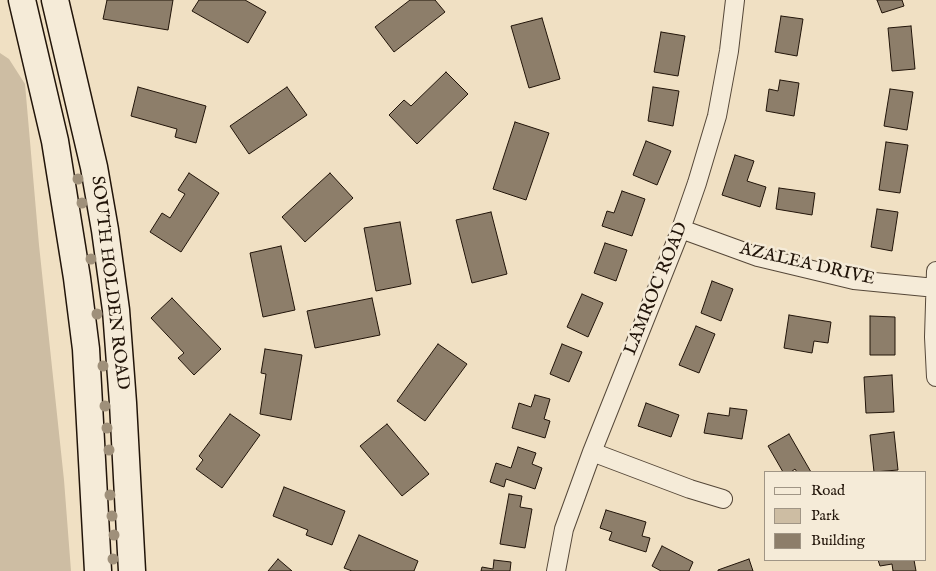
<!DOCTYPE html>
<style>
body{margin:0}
#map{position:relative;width:936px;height:571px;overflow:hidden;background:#f0e0c3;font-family:"IM FELL English",serif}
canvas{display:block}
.legend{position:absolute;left:764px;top:471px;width:162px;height:90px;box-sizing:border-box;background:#f5ebd8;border:1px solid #a09585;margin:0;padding:6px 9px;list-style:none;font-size:15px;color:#211409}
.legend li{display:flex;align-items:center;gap:10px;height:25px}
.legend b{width:25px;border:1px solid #a09585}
</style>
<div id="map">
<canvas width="936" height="571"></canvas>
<ul class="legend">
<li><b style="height:6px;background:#f5ebd8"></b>Road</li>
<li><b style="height:14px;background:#cdbda3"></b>Park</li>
<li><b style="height:14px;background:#8d7e6a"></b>Building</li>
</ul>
</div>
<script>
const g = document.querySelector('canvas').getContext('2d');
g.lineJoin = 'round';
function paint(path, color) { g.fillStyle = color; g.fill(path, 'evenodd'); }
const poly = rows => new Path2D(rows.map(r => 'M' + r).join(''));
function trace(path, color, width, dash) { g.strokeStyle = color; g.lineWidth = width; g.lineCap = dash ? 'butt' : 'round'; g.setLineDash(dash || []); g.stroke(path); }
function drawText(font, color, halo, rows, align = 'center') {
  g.font = font + ' "IM FELL English",serif'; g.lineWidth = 5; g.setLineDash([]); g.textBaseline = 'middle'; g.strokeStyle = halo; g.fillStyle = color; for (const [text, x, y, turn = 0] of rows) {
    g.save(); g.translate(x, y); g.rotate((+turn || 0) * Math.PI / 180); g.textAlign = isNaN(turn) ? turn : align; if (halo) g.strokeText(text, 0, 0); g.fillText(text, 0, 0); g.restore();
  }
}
const green = poly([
 [0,53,9,59,25,84,39,245,64,480,71,571,0,571]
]);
const building = poly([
 [107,0,173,0,168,30,103,19,107,0],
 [199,0,245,0,266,12,248,43,192,11,199,0],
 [410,0,435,0,445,12,394,52,375,27,410,0],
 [877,0,902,0,904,6,882,13,877,0],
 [781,16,803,19,797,56,775,52,781,16],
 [542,18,560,79,529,88,511,26,542,18],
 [911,26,915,69,892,71,888,28,911,26],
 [661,32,685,36,678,76,654,72,661,32],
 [446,72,468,94,417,144,389,115,404,100,411,106,446,72],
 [780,80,799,83,794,116,766,111,769,89,778,91,780,80],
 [138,87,206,106,196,143,175,137,177,129,131,116,138,87],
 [287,87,307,115,249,154,230,126,287,87],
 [653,87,679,91,673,126,648,121,653,87],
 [890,89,913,92,907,130,884,126,890,89],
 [515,122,549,133,526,200,493,189,515,122],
 [646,141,671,151,657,185,633,175,646,141],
 [886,142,908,145,900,193,879,190,886,142],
 [735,155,754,161,747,181,766,187,760,207,722,195,735,155],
 [189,173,219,193,181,252,150,232,162,213,170,218,185,194,178,190,189,173],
 [330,173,353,198,305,242,282,217,330,173],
 [779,188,815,193,812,215,776,209,779,188],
 [622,191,645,199,632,236,602,226,607,211,614,213,622,191],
 [877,209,898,212,892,251,871,247,877,209],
 [491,212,507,274,472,283,456,220,491,212],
 [400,222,411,284,376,291,364,228,400,222],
 [605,243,627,250,616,281,594,273,605,243],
 [281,246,295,310,263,317,250,253,281,246],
 [712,281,733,289,721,321,701,313,712,281],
 [582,294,603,303,588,337,567,327,582,294],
 [172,298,221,349,194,375,178,358,184,353,151,318,172,298],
 [372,298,380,335,315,348,307,311,372,298],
 [789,315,831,322,828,343,814,341,812,353,784,348,789,315],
 [870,316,895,317,895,355,870,355,870,316],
 [696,326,715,334,699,373,679,365,696,326],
 [438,344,467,364,425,421,397,401,438,344],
 [562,344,582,352,569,382,550,374,562,344],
 [265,349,302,355,291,420,260,414,266,374,261,373,265,349],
 [892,375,894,412,866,413,864,377,892,375],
 [535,395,550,399,544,419,550,421,545,438,512,428,519,403,531,407,535,395],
 [646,403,679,415,671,437,638,426,646,403],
 [730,408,747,410,742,439,704,433,708,413,729,416,730,408],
 [230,414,260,435,222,488,196,469,203,460,199,456,230,414],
 [387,424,429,474,402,496,360,446,387,424],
 [894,432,898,470,874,472,870,435,894,432],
 [789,434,811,472,797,472,795,469,791,472,783,472,768,446,789,434],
 [518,447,536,453,532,464,542,468,535,489,506,479,504,487,490,482,496,463,511,468,518,447],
 [284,487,345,511,332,545,306,535,308,530,273,516,284,487],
 [509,494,522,496,520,507,532,509,525,548,500,544,509,494],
 [606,510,646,522,642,536,650,538,646,552,609,540,612,532,600,528,606,510],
 [359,535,418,561,414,571,352,571,344,568,359,535],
 [662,546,693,562,689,571,661,571,652,566,662,546],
 [278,559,292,571,268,571,278,559],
 [749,559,753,571,718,571,718,570,749,559],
 [494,560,511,562,510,571,481,571,482,567,493,569,494,560],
 [878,560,914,560,916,571,893,571,892,564,880,566,878,560]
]);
const minor = poly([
 [681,229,758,257,854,280,936,288],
 [936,271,934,337,936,377],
 [592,452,690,489,723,499],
 [556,571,564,529,592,452,681,229,697,183,717,116,729,51,735,0]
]);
const secondary = poly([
 [22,0,55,141,77,278,86,349,98,571],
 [55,0,94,167,105,230,116,310,123,403,132,571]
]);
const trees = [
 [78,179],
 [82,203],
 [91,259],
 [97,314],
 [103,366],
 [105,406],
 [107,428],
 [109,450],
 [110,495],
 [112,516],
 [114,535],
 [113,559]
];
const streetNames = [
 ["AZALEA DRIVE",807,265,13],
 ["SOUTH HOLDEN ROAD",109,283,83],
 ["LAMROC ROAD",657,289,-68]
];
paint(green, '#cdbda3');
paint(building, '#8d7e6a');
trace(building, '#211409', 1);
trace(minor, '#554738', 20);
trace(secondary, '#211409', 29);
trace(minor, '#f5ebd8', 18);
trace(secondary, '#f5ebd8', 26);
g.fillStyle = '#9f907a';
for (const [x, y] of trees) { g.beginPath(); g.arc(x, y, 5.5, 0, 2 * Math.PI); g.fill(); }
drawText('18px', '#211409', '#f5ebd8', streetNames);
</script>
